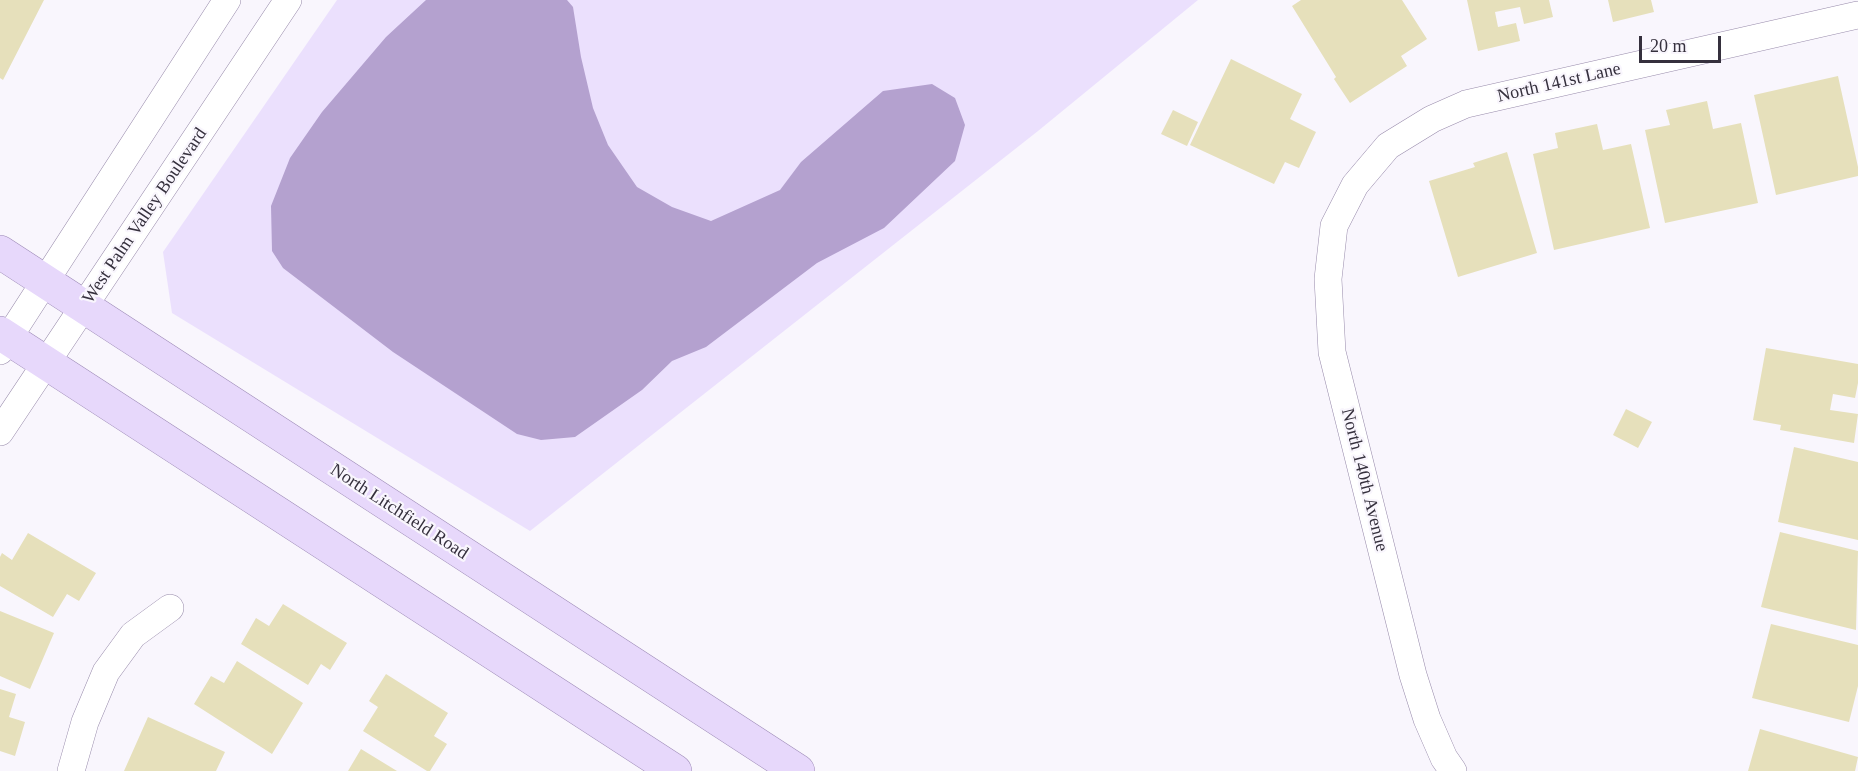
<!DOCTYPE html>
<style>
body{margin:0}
#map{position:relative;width:1858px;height:771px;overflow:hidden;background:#f9f6fd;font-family:Georgia,serif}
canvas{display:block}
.scale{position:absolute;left:1639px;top:36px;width:82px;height:27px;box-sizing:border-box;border:3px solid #35303d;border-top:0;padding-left:8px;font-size:18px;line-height:21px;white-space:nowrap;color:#35303d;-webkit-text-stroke:4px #f9f6fd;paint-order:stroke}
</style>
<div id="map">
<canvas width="1858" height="771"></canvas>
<div class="scale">20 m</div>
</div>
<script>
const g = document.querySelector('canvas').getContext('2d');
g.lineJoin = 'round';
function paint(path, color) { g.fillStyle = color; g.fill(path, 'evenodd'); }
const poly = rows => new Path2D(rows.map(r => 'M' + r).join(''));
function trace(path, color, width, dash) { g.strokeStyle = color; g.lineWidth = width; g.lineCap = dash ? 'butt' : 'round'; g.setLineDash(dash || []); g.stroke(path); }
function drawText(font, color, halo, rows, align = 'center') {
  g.font = font + ' Georgia,serif'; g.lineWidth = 4.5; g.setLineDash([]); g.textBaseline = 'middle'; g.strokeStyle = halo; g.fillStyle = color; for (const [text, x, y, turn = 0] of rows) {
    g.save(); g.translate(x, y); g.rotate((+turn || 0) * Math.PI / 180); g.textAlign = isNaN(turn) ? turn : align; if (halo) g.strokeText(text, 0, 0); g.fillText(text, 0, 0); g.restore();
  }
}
const green = poly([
 [337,0,1198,0,1038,131,530,531,172,313,163,252]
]);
const water = poly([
 [426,0,567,0,573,7,581,57,593,108,608,145,637,187,672,207,711,221,780,190,801,162,883,91,932,84,955,98,965,125,955,161,884,228,817,263,706,347,672,361,642,390,575,437,541,440,517,434,393,352,283,268,272,251,271,206,290,158,322,112,386,37]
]);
const building = poly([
 [0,0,44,0,3,80,0,78],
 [1301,0,1402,0,1427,39,1401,56,1407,66,1350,103,1334,79,1336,77,1292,6],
 [1467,0,1549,0,1553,17,1524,24,1520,7,1495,12,1498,27,1516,23,1520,41,1478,51],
 [1608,0,1651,0,1654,12,1613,22],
 [1231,59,1302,94,1290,119,1316,132,1299,168,1285,162,1274,184,1190,145],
 [1838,76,1858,167,1858,176,1776,195,1754,95],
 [1707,101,1713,129,1741,123,1758,203,1665,223,1645,130,1670,125,1666,110],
 [1173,110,1198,122,1187,146,1161,134],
 [1597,124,1603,150,1631,144,1650,228,1554,250,1533,154,1558,148,1555,133],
 [1507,152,1537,253,1458,277,1429,181,1475,167,1473,163],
 [1766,348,1858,364,1858,383,1855,398,1833,394,1830,410,1858,414,1854,443,1780,430,1781,425,1753,420],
 [1626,409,1652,422,1638,448,1613,435],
 [1794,447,1858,462,1858,540,1778,522],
 [1780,532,1858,551,1856,630,1761,607],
 [28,533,96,573,79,601,67,594,53,617,0,586,0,557,2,553,12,560],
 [283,604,347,643,330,670,321,664,308,685,241,644,256,618,269,626],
 [0,611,54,633,30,689,0,676],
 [1771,624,1858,645,1858,686,1849,722,1752,698],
 [237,661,303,703,272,754,194,704,211,676,224,683],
 [386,674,448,713,434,736,447,744,430,771,427,771,363,731,378,707,369,701],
 [0,689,16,694,9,717,25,722,15,756,0,751],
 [148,717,225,752,216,771,124,771],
 [1760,729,1858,757,1855,771,1748,771],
 [361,749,397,771,348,771]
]);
const minor = poly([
 [0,351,227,0],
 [0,432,288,0],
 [71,771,85,722,106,672,133,635,170,608],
 [1453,771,1444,758,1427,719,1413,675,1332,352,1328,279,1334,226,1355,185,1388,146,1432,119,1466,104,1858,15]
]);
const major = poly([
 [0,252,798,771],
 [0,333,675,771]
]);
const streetNames = [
 ["North 141st Lane",1559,83,-13],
 ["West Palm Valley Boulevard",145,216,-56],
 ["North 140th Avenue",1364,480,76],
 ["North Litchfield Road",399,512,33]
];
paint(green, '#ebe0fd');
paint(water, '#b4a1cf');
paint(building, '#e6e0bb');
trace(minor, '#988bab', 28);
trace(major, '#9e8cb7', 34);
trace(minor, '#fff', 27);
trace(major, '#e7d8fb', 33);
drawText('18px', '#35303d', '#f9f6fd', streetNames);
</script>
